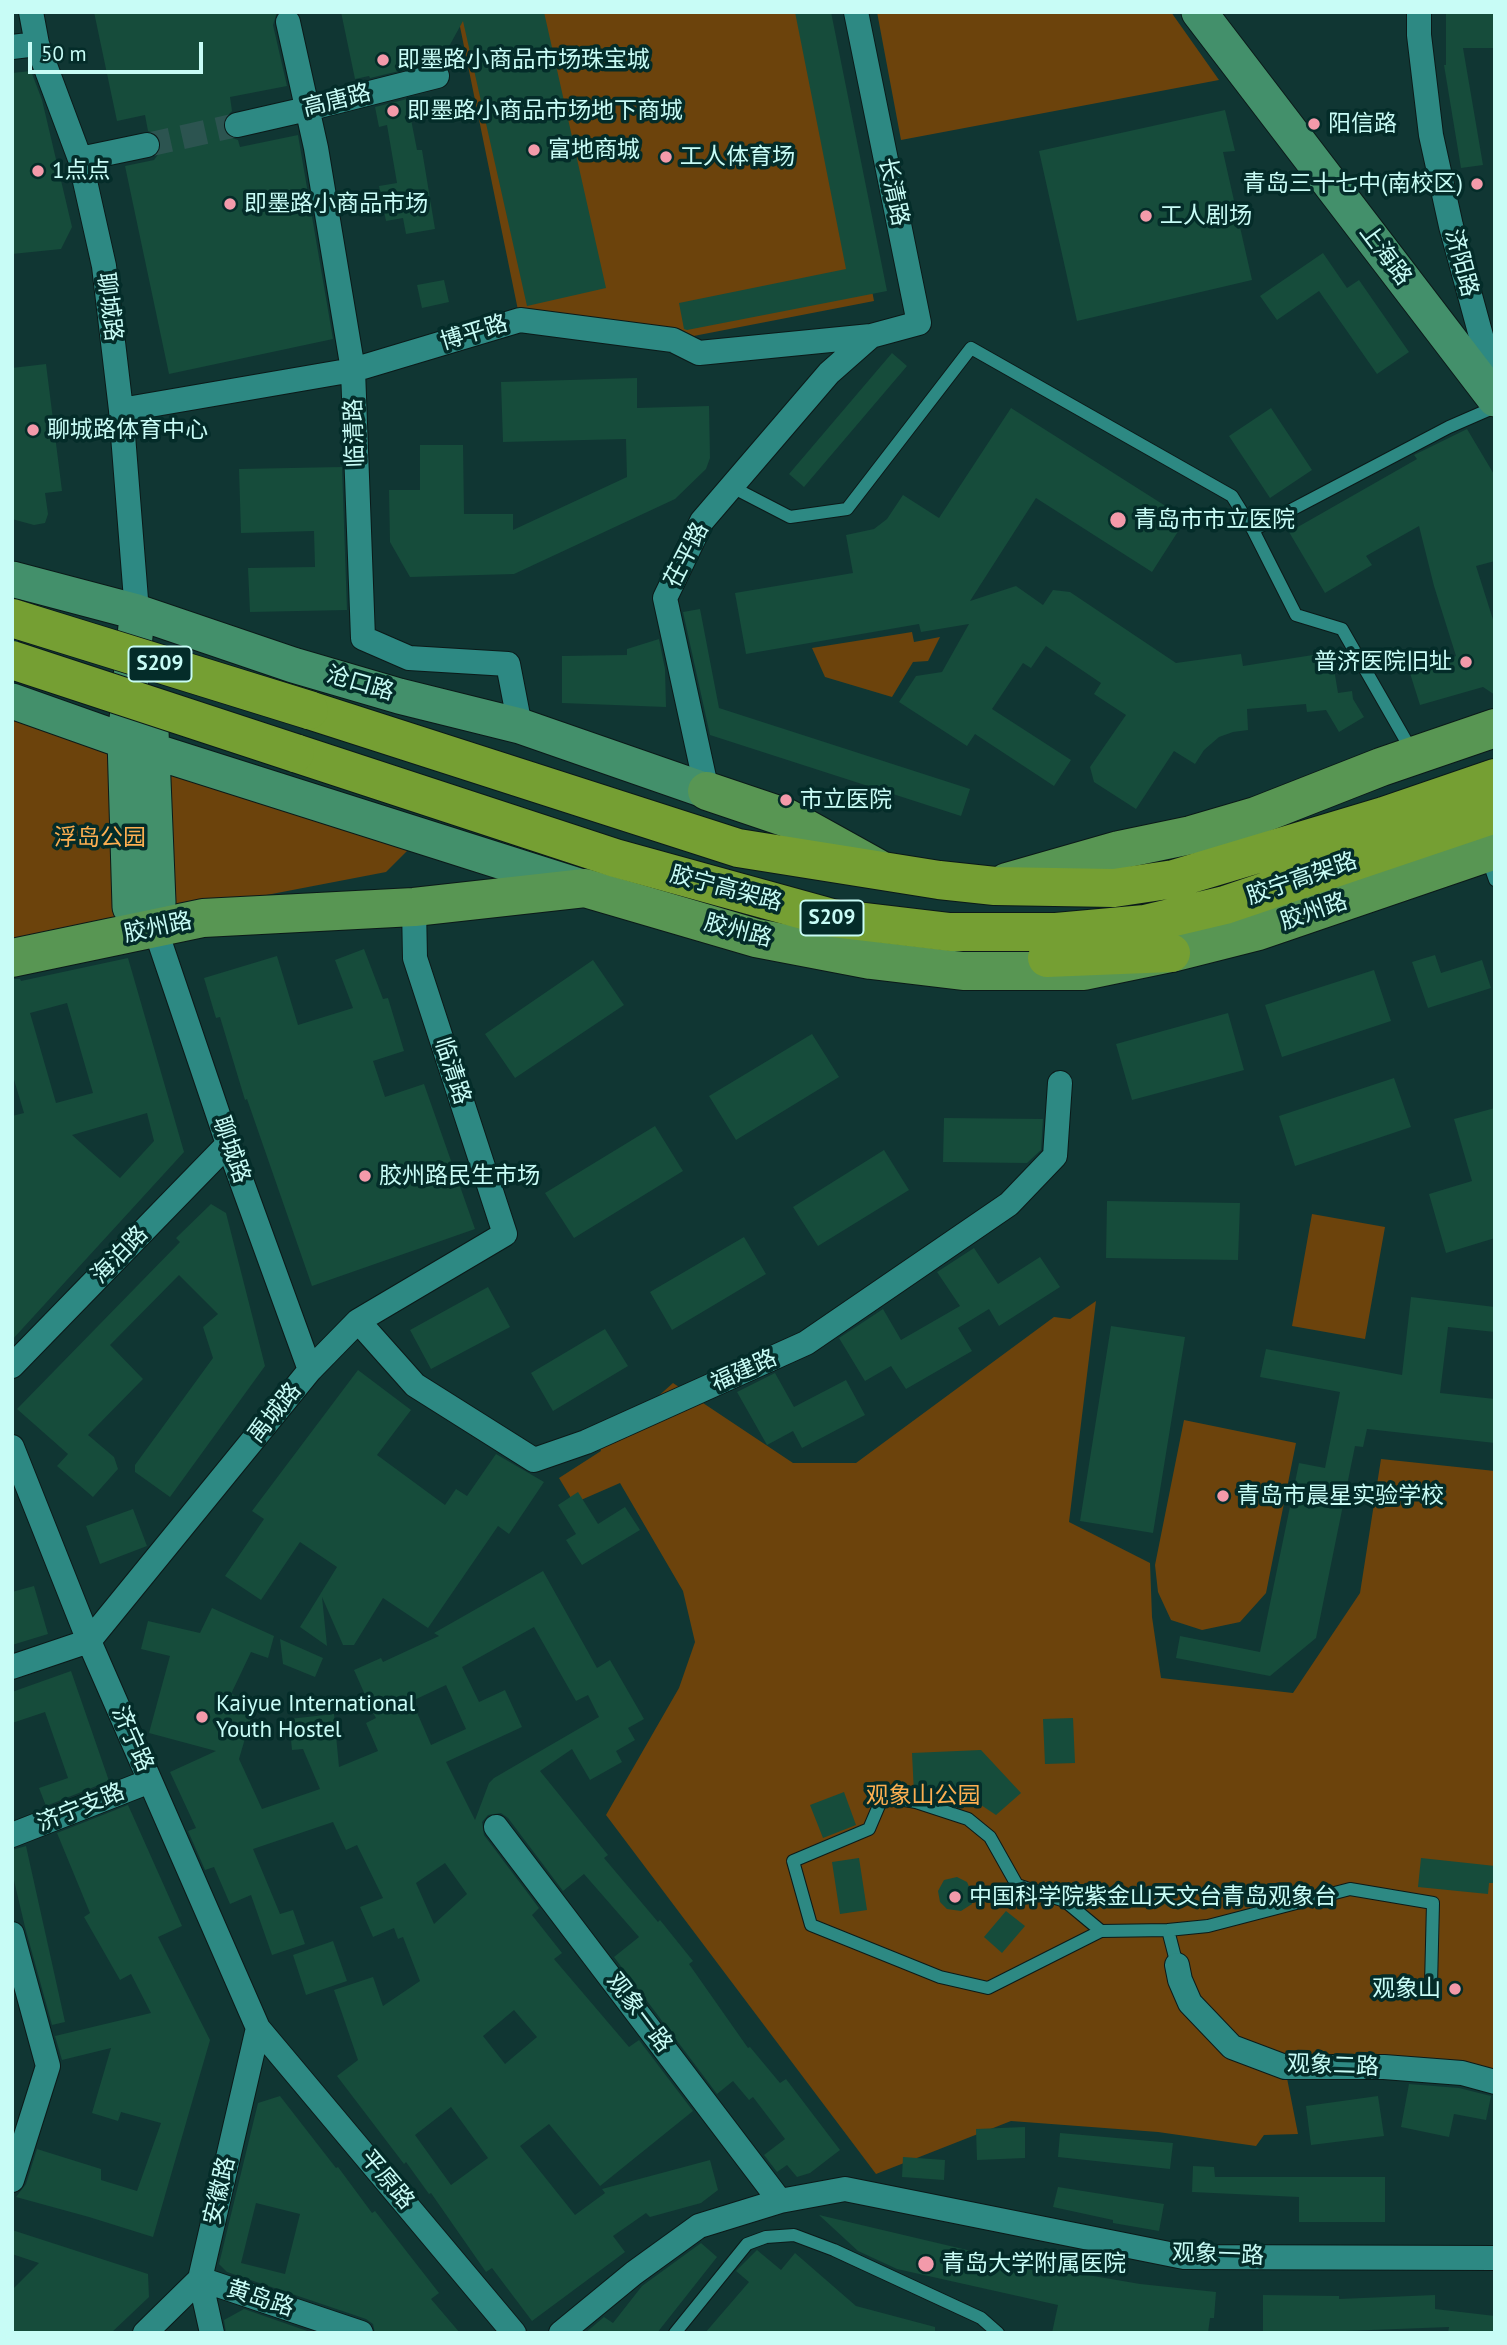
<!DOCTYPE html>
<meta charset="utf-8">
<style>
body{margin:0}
#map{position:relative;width:1507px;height:2345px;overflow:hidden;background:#103633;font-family:"PT Sans",sans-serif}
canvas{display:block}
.frame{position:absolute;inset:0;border:14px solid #c8fcf6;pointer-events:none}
.scale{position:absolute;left:28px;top:42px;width:175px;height:32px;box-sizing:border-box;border:4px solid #c8fcf6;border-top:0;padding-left:9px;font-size:21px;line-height:24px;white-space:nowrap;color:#c8fcf6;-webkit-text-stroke:5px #042c29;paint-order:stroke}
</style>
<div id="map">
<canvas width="1507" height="2345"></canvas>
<div class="frame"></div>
<div class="scale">50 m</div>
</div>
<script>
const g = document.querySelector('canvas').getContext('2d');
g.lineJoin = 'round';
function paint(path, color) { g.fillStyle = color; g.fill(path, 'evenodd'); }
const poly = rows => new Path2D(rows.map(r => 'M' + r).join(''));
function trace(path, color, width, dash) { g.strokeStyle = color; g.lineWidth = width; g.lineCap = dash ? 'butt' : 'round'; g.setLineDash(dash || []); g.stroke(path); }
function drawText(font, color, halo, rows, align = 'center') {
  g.font = font + ' "PT Sans","Noto Sans SC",sans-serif'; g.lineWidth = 7; g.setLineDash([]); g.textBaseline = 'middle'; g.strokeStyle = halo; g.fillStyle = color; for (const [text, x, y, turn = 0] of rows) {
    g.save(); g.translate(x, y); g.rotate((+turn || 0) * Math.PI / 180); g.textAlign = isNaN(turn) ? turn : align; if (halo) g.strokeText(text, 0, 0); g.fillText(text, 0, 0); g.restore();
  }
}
const green = poly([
 [457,12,819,12,874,301,673,340,520,320],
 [877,12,1171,12,1219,80,901,140],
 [912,632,914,642,940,637,928,661,913,662,892,697,825,677,812,648],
 [12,718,411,847,386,872,12,944],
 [1312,1214,1385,1227,1365,1339,1292,1326],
 [1096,1301,1069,1522,1150,1563,1152,1617,1161,1678,1293,1693,1360,1593,1381,1459,1495,1471,1495,2082,1285,2068,1298,2134,1264,2135,1256,2146,1158,2132,1011,2121,876,2174,606,1815,679,1688,695,1642,683,1591,620,1483,574,1503,559,1478,601,1451,600,1448,673,1383,793,1463,856,1463,1054,1317,1070,1319],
 [1184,1420,1296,1443,1266,1593,1240,1622,1202,1630,1171,1620,1158,1592,1155,1565]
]);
const building = poly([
 [94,12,277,12,273,25,287,86,230,97,232,111,223,120,222,128,227,136,238,140,240,147,298,135,333,339,169,374,125,166,154,160,161,150,162,143,158,135,148,131,145,115,117,121],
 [341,12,544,12,606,288,527,306,463,21,441,61,370,78,369,76,355,79],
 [795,12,831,12,887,291,687,330,684,329,679,303,846,269],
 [1446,12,1495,12,1495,48,1463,48,1483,165,1461,168,1444,65,1446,65],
 [31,71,42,100,72,227,61,249,12,254,12,73],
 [407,99,417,150,422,150,435,229,406,234,403,218,386,221,379,186,397,183,387,125,379,127,375,107],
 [1225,110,1235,151,1223,152,1252,280,1077,321,1039,151],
 [1323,253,1347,288,1359,280,1409,352,1377,374,1319,291,1277,320,1260,296],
 [444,280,449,302,422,308,417,285],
 [892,353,907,366,804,487,789,474],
 [46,364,62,491,45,493,48,514,45,523,34,525,12,519,12,368],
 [637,378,637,408,709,406,710,458,706,469,675,499,514,574,410,577,390,542,389,490,420,490,420,445,463,445,464,514,513,514,513,530,627,477,626,439,503,442,501,382],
 [1011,408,1186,519,1152,572,1036,498,970,601,1016,586,1043,605,1053,590,1070,592,1176,663,1241,654,1243,666,1313,655,1324,664,1333,663,1338,693,1352,691,1353,699,1364,717,1339,732,1326,710,1307,712,1306,704,1247,709,1248,730,1233,732,1219,737,1204,750,1195,764,1174,751,1136,809,1094,782,1090,767,1126,715,1094,694,1101,683,1046,646,1031,668,1023,663,992,709,1071,760,1054,786,975,734,967,746,899,702,916,676,942,672,969,624,921,632,919,624,746,654,735,593,853,573,846,535,874,529,887,519,903,495,939,518],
 [1271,408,1312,470,1270,498,1229,436],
 [1467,429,1495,476,1495,561,1476,566,1495,626,1495,695,1483,687,1420,705,1409,670,1456,656,1434,586,1419,526,1366,556,1372,565,1325,593,1289,532,1417,459,1414,455],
 [342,467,347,610,250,612,248,568,315,567,314,531,241,533,239,469],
 [700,609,719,708,970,789,961,816,710,735,683,612],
 [659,639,665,669,666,707,562,703,562,656,627,655,627,649],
 [364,949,383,999,388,998,404,1051,373,1061,385,1097,424,1084,475,1229,312,1286,247,1099,245,1100,220,1017,216,1018,204,978,277,956,298,1025,353,1008,335,960],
 [1435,955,1441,973,1482,960,1491,988,1428,1008,1412,962],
 [128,958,184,1152,12,1340,12,1116,24,1113,12,1073,12,979,20,979,21,981],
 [67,1003,93,1093,56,1103,30,1013],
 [147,1113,154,1141,120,1178,72,1135],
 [593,960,624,1005,515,1078,485,1034],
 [1374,970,1391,1021,1282,1057,1265,1005],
 [1228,1013,1244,1070,1132,1100,1116,1044],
 [812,1034,839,1077,736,1140,709,1096],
 [1394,1078,1411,1127,1295,1166,1279,1116],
 [1495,1108,1495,1238,1446,1253,1429,1194,1472,1181,1454,1119],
 [944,1118,1043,1119,1041,1150,1027,1163,943,1162],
 [655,1126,683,1171,574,1238,545,1193],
 [884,1150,909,1190,818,1246,793,1207],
 [1107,1201,1240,1203,1238,1260,1106,1258],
 [211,1204,226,1213,265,1366,170,1497,135,1472,135,1465,213,1358,203,1327,218,1314,179,1275,110,1345,143,1379,88,1435,114,1457,118,1469,93,1497,57,1466,68,1454,17,1409,180,1242,176,1238],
 [744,1237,766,1274,672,1330,650,1292],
 [974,1248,998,1284,1040,1257,1060,1287,999,1326,989,1309,958,1328,972,1351,906,1389,891,1366,865,1381,839,1338,883,1309,901,1340,960,1306,937,1272],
 [488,1287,510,1327,431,1369,410,1330],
 [1411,1297,1495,1307,1495,1332,1448,1327,1440,1393,1495,1399,1495,1443,1367,1429,1363,1447,1355,1446,1316,1638,1270,1676,1176,1658,1180,1636,1260,1652,1299,1463,1325,1468,1340,1392,1260,1377,1266,1349,1402,1375],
 [1111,1326,1185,1337,1153,1533,1080,1521],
 [605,1329,628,1366,553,1411,531,1373],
 [358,1370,411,1410,377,1455,445,1505,456,1489,467,1496,496,1454,544,1482,509,1534,498,1526,428,1628,383,1598,354,1645,343,1645,322,1597,327,1646,300,1627,337,1567,300,1542,261,1600,225,1576,264,1519,252,1511],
 [775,1373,794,1407,846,1380,865,1415,802,1448,793,1431,767,1445,737,1392],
 [578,1492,598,1524,625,1507,640,1530,582,1565,566,1540,576,1534,558,1505],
 [133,1509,147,1546,100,1564,86,1526],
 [543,1571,597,1668,610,1660,644,1719,628,1728,635,1740,616,1751,622,1762,590,1780,572,1749,540,1771,608,1855,604,1858,658,1922,660,1920,693,1961,689,1964,748,2048,750,2047,780,2083,786,2079,840,2150,810,2173,797,2177,787,2165,777,2172,764,2155,785,2139,753,2097,749,2100,733,2081,717,2094,614,1957,639,1937,584,1874,563,1891,508,1818,501,1813,488,1815,482,1822,484,1835,539,1908,532,1915,562,1953,554,1959,629,2047,639,2040,693,2111,600,2186,549,2124,520,2146,575,2215,605,2193,602,2189,710,2160,718,2190,701,2203,650,2217,646,2213,613,2236,625,2252,532,2321,492,2268,486,2272,431,2193,429,2194,406,2162,404,2164,337,2076,358,2060,334,1990,373,1977,383,2006,420,1981,403,1937,398,1939,394,1928,373,1937,360,1907,383,1898,357,1845,346,1850,333,1822,253,1849,280,1914,293,1910,305,1944,272,1955,251,1895,230,1904,214,1867,205,1870,188,1831,196,1828,170,1772,216,1751,149,1733,170,1656,141,1649,148,1621,200,1633,212,1608,274,1636,268,1658,251,1652,231,1694,256,1701,239,1759,262,1809,320,1789,303,1749,292,1750,289,1719,334,1714,339,1767,378,1751,366,1723,376,1718,372,1711,394,1708,366,1697,354,1670,381,1658,383,1662,439,1636,434,1633],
 [534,1627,576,1701,588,1695,599,1717,494,1778,489,1783,475,1820,446,1762,522,1727,505,1690,479,1702,462,1667],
 [446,1685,466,1729,431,1745,412,1701],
 [445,1863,467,1894,434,1924,416,1883],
 [514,2010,537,2037,505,2064,483,2036],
 [451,2107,488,2158,451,2185,415,2135],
 [34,1586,48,1634,12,1645,12,1592],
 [280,1639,323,1658,315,1677,283,1664],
 [71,1671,109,1781,46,1806,39,1788,68,1778,45,1712,12,1723,12,1692],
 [1073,1718,1075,1763,1045,1764,1043,1719],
 [981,1750,1021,1793,996,1815,966,1795,914,1793,912,1753],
 [844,1792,856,1825,823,1838,810,1805],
 [128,1805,182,1926,158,1937,210,2040,153,2237,89,2217,16,2197,26,2184,37,2149,101,2169,101,2180,137,2191,161,2123,121,2112,118,2121,92,2113,111,2048,62,2060,55,2036,151,2013,131,1974,120,1980,84,1917,90,1913,57,1833],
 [26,1846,65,2022,52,2025,25,1927,12,1872,12,1850],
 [859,1858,867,1910,840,1914,832,1862],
 [1421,1858,1495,1866,1495,1883,1489,1883,1488,1894,1418,1887],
 [957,1877,967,1882,971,1891,972,1904,961,1911,947,1909,940,1902,938,1891,944,1880],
 [1006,1911,1025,1926,1002,1953,984,1937],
 [333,1941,347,1981,306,1995,293,1955],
 [1409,2084,1459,2088,1491,2096,1486,2120,1454,2114,1449,2137,1401,2127],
 [280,2096,336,2168,338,2167,372,2213,375,2211,439,2293,431,2299,460,2333,375,2333,373,2324,366,2319,227,2272,219,2264,258,2103],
 [256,2203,300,2214,285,2274,241,2263],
 [1378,2096,1384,2136,1311,2145,1306,2106],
 [1025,2127,1025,2158,977,2160,976,2129],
 [1060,2133,1173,2143,1170,2169,1058,2157],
 [903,2157,945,2160,944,2180,902,2177],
 [1193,2166,1214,2167,1215,2177,1385,2177,1385,2222,1299,2222,1299,2197,1192,2192],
 [1058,2187,1164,2204,1159,2231,1113,2223,1113,2220,1053,2207],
 [819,2215,1001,2258,1000,2260,1140,2284,1216,2292,1214,2318,1210,2318,1208,2333,1052,2333,1058,2305,897,2269,858,2251],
 [12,2230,148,2274,149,2297,111,2333,12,2333,12,2290,39,2263,12,2254],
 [701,2243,717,2257,657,2333,585,2333,604,2317,613,2323,642,2286],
 [757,2250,781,2270,795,2253,856,2306,935,2327,935,2333,705,2333,749,2282,736,2271],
 [1263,2295,1339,2296,1339,2299,1435,2295,1435,2309,1495,2316,1495,2333,1448,2333,1449,2327,1346,2331,1263,2331],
 [244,2309,313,2333,226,2333,224,2320]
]);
const streetTunnel = poly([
 [147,145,237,125]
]);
const lane = poly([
 [732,487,790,517,847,509,971,348,1232,496,1253,530],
 [1413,753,1342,629,1296,615,1253,530,1449,427,1495,407],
 [1487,857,1495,880],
 [1168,1930,1208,1926,1350,1889,1433,1903,1431,1985],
 [1101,1931,988,1988,940,1977,811,1925,793,1861,869,1829,883,1796,916,1802,968,1819,990,1837,1017,1885,1065,1901,1101,1931,1168,1930,1177,1965],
 [675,2333,747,2244,766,2237,794,2235,834,2250,981,2318,998,2333]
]);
const street = poly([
 [31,12,37,44,80,159,104,266,121,410,137,612],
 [1419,12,1419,35,1431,135,1451,226,1495,387],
 [288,22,316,148,353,370,363,638,409,658,508,664,520,726],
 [12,47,37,44],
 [237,125,307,109,437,76],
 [80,159,147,145],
 [121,410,353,370,520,320,673,340,699,353,871,336,919,323,856,12],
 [707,791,665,598,702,521,829,373,871,336],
 [155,928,228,1144,310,1370],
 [358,1321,415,1385,534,1460,586,1442,806,1343,1009,1204,1055,1156,1060,1083],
 [12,1366,228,1144],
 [12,1447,89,1641,258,2028,514,2333],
 [89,1641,310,1370,358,1321,505,1234,415,958,414,907],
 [12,1667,89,1641],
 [496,1827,780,2201],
 [12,1835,150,1781],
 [12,1934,48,2066,12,2180],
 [1177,1965,1180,1980,1190,2003,1232,2047,1285,2067,1384,2067,1462,2073,1495,2082],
 [200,2279,361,2333],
 [200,2279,212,2333],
 [145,2333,200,2279,258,2028],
 [561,2333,634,2273,699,2226,780,2201,845,2189,1184,2257,1495,2258]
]);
const secondary = poly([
 [1199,12,1495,399],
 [12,579,137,612,293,665,399,696,520,726,707,791],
 [136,626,125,740,130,907,155,928],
 [12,701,153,751,585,888],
 [151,731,158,902,155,928]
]);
const primary = poly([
 [707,791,787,818,877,868],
 [1007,882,1119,850,1191,835,1256,816,1381,767,1495,728],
 [12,958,203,918,414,907,585,888,756,938,871,960,963,971,1084,971,1171,953,1258,931,1495,850]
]);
const highway = poly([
 [309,710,738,848,939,880,995,886,1114,888,1174,879,1384,816,1495,778],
 [295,753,615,858,832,918,950,932,1056,932,1145,924,1225,905,1495,814],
 [1047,958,1171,953]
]);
const highwayBridge = poly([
 [12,618,309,710],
 [12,660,295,753]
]);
const markers = [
 [383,60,7,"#f39aaa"],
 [393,111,7,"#f39aaa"],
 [1314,124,7,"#f39aaa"],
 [534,150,7,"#f39aaa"],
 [666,157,7,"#f39aaa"],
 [38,171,7,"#f39aaa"],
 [1477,184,7,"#f39aaa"],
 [230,204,7,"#f39aaa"],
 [1146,216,7,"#f39aaa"],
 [33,430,7,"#f39aaa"],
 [1118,520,9,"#f39aaa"],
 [1466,662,7,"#f39aaa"],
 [786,800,7,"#f39aaa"],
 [365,1176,7,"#f39aaa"],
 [1223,1496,7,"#f39aaa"],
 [202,1717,7,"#f39aaa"],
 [955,1897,7,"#f39aaa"],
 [1455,1989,7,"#f39aaa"],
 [926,2264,9,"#f39aaa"]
];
const shields = [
 [160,664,63],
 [832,918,63]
];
const shieldNames = [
 ["S209",160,664],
 ["S209",832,918]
];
const poiNames = [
 ["即墨路小商品市场珠宝城",397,60],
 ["即墨路小商品市场地下商城",407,111],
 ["阳信路",1328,124],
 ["富地商城",548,150],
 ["工人体育场",680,157],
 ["1点点",52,171],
 ["青岛三十七中(南校区)",1463,184,"right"],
 ["即墨路小商品市场",244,204],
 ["工人剧场",1160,216],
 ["聊城路体育中心",47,430],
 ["青岛市市立医院",1134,520],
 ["普济医院旧址",1452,662,"right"],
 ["市立医院",800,800],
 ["胶州路民生市场",379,1176],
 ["青岛市晨星实验学校",1237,1496],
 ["Kaiyue International",216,1704],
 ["Youth Hostel",216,1730],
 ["中国科学院紫金山天文台青岛观象台",969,1897],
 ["观象山",1441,1989,"right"],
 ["青岛大学附属医院",942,2264]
];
const streetNames = [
 ["高唐路",337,101,-14],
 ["长清路",893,192,78],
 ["上海路",1385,255,53],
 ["济阳路",1461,263,75],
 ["聊城路",109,307,83],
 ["博平路",474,333,-17],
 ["临清路",355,433,-92],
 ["茌平路",687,555,-63],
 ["沧口路",360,684,16],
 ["胶宁高架路",1302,879,-19],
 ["胶宁高架路",726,889,15],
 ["胶州路",1314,912,-19],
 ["胶州路",158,928,-12],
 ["胶州路",738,931,15],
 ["临清路",452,1071,72],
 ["聊城路",231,1150,71],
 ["海泊路",120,1255,-46],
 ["福建路",744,1371,-24],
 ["禹城路",275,1413,-51],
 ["济宁路",132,1739,66],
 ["济宁支路",81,1808,-22],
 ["观象一路",639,2013,53],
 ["观象二路",1333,2066,2],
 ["平原路",387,2180,50],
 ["安徽路",220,2191,-77],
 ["观象一路",1218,2255,2],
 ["黄岛路",260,2299,18]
];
const parkNames = [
 ["浮岛公园",100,838],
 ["观象山公园",923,1796]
];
paint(green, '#6c430c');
paint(building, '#164c3b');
trace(streetTunnel, '#2c5450', 24, [24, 12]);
trace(lane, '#0b1a19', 14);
trace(street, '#0b1a19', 26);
trace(secondary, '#0b1a19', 37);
trace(primary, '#0b1a19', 40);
trace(highway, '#0b1a19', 40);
trace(lane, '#2d8983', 12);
trace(street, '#2d8983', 24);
trace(secondary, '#43906b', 35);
trace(primary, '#589653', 38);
trace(highway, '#759f33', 38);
trace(highwayBridge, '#0b1a19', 40, []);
trace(highwayBridge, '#759f33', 38);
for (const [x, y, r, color] of markers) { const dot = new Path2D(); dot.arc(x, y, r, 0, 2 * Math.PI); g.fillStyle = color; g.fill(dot); trace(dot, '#042c29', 2.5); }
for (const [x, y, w] of shields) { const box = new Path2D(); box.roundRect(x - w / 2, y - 17.5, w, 35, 5); g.fillStyle = '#042c29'; g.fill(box); trace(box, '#c8fcf6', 2); }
drawText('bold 21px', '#c8fcf6', null, shieldNames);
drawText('23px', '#c8fcf6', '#042c29', poiNames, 'left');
drawText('23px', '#c8fcf6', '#042c29', streetNames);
drawText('23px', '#fdaf51', '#042c29', parkNames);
</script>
